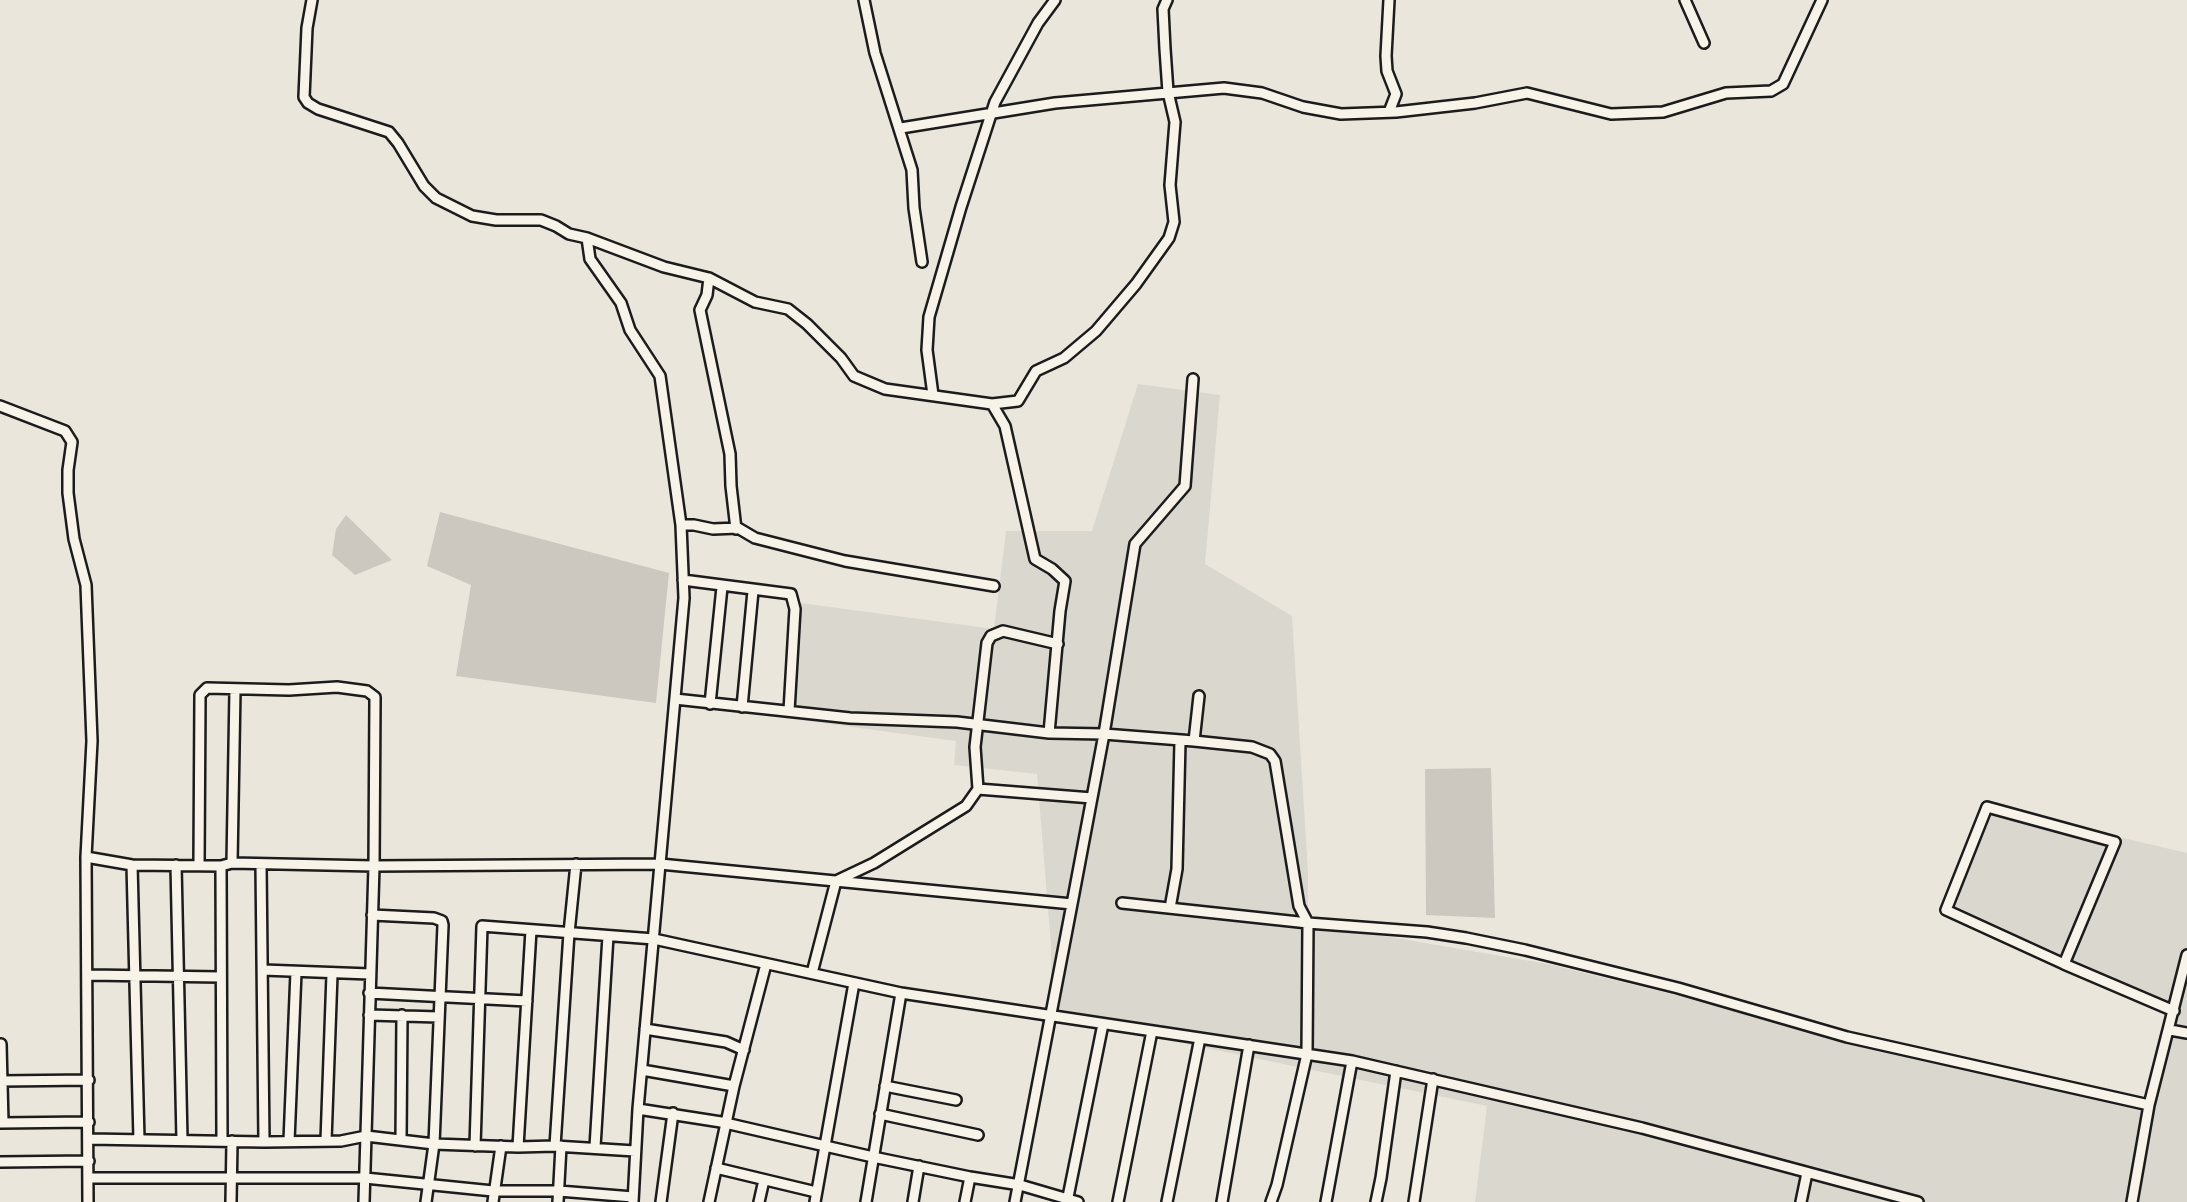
<!DOCTYPE html>
<html>
<head>
<meta charset="utf-8">
<style>
	body { margin:0 }
	canvas { display:block; background:#eae6dc }
</style>
</head>
<body>
<canvas width="2187" height="1202"></canvas>
<script>
const context = document.querySelector('canvas').getContext('2d');
context.lineJoin = 'round';
function fill(path, color) {
  context.fillStyle = color;
  context.fill(path, 'evenodd');
}
function poly(rows) {
  const path = new Path2D();
  for (const r of rows) {
    path.moveTo(r[0], r[1]);
    for (let i = 2; i < r.length; i += 2) path.lineTo(r[i], r[i + 1]);
  }
  return path;
}
function strokePath(path, color, width, dash) {
  context.strokeStyle = color;
  context.lineWidth = width;
  context.lineCap = dash ? 'butt' : 'round';
  context.setLineDash(dash || []);
  context.stroke(path);
}
const built = poly([
	[1138,384,1220,395,1205,564,1292,616,1308,872,1308,923,1548,964,1847,1037,2149,1105,2174,1011,1946,910,1987,806,2187,853,2187,1202,1475,1202,1487,1106,1051,1016,1051,945,1037,774,954,765,956,741,785,718,793,602,994,629,1006,531,1092,531]
]);
const green = poly([
	[440,512,669,573,656,703,456,676,471,585,427,566],
	[346,515,392,560,355,575,332,555,336,529],
	[1491,768,1495,918,1426,915,1425,769]
]);
const minor = poly([
	[312,0,307,28,304,97,308,103,318,109,389,132,398,143,424,186,436,198,472,216,496,220,541,220,556,226,569,234,587,238,664,267,709,278,755,302,788,309,807,324,841,358,854,376,885,389,992,404,1018,401,1036,371,1064,358,1096,331,1136,284,1169,238,1174,222,1170,185,1175,122,1168,92,1165,49,1163,9,1167,0],
	[864,0,875,53,912,170,914,208,922,262],
	[1389,0,1386,56,1387,71,1396,94,1389,112],
	[1685,0,1704,43],
	[901,128,1055,103,1224,88,1262,93,1303,107,1341,114,1396,112,1475,103,1527,93,1611,114,1663,112,1726,93,1771,91,1783,84,1822,0],
	[709,278,707,295,700,310,730,454,731,486,736,529],
	[933,395,927,350,929,317,961,207,995,102,1038,23,1055,0],
	[992,404,1005,426,1035,559,1052,569,1065,581,1060,611,1049,733],
	[0,406,65,431,72,442,68,470,68,493,74,539,86,585,92,741,86,857,88,1202],
	[681,525,694,525,713,529,738,528,755,538,845,561,994,586],
	[683,580,791,594,795,609,789,711],
	[1058,644,1003,631,991,636,987,643,975,747,978,789,1092,798],
	[675,699,850,718,957,722,1049,733,1104,734,1194,741,1252,747,1270,754,1275,761,1299,906,1308,923,1307,1054,1277,1185,1271,1202],
	[710,704,722,587],
	[742,707,753,591],
	[1194,741,1199,696],
	[86,857,132,865,221,866,232,863,374,866,660,864,684,598,681,525,660,376,630,330,621,303,590,259,587,238],
	[232,863,235,690],
	[132,865,139,1140],
	[176,865,182,1140],
	[199,865,200,695,207,688,289,690,337,687,367,691,375,697,374,866,364,1202],
	[261,865,264,1142],
	[221,866,222,1141],
	[1122,903,1308,923,1427,932,1466,938,1525,950,1678,988,1847,1037,2149,1105],
	[1170,908,1177,869,1180,741],
	[372,915,434,918,442,921,443,925,434,1144,426,1202],
	[2064,964,2115,842,1987,807,1946,910,2064,964,2174,1011],
	[263,970,370,974],
	[812,973,836,881,874,863,966,806,978,789],
	[89,975,220,977],
	[369,993,527,1001],
	[369,1015,439,1017],
	[645,1029,726,1042,744,1050],
	[2170,1030,2187,1033],
	[1,1044,3,1123],
	[642,1070,734,1086],
	[0,1081,89,1080],
	[885,1086,956,1100],
	[638,1109,721,1122,873,1157,970,1177,1020,1185,1078,1202],
	[880,1114,978,1135],
	[0,1123,89,1122],
	[89,1139,264,1142,341,1141,366,1136,434,1144,518,1147,555,1146,635,1151],
	[401,1140,402,1015],
	[289,1141,296,972],
	[326,1141,332,974],
	[475,1146,482,926,654,939,901,993,1352,1061,1642,1128,1918,1202],
	[555,1146,569,933,576,864],
	[518,1147,531,930],
	[595,1147,608,936],
	[0,1162,89,1161],
	[716,1168,816,1192],
	[90,1178,365,1178,493,1191,559,1191,633,1197],
	[231,1202,232,1141],
	[493,1202,501,1146],
	[558,1202,561,1146],
	[633,1202,638,1109,660,864,1072,904,1104,734,1135,544,1185,486,1193,379],
	[661,1202,673,1113],
	[709,1202,734,1086,766,964],
	[759,1202,764,1180],
	[815,1202,854,983],
	[866,1202,901,993],
	[913,1202,919,1166],
	[965,1202,970,1177],
	[1015,1202,1072,904],
	[1067,1202,1103,1024],
	[1118,1202,1152,1031],
	[1167,1202,1200,1038],
	[1222,1202,1249,1045],
	[1326,1202,1352,1061],
	[1376,1202,1381,1178,1396,1071],
	[1414,1202,1433,1079],
	[1801,1202,1807,1173],
	[2132,1202,2149,1105,2187,955]
]);
fill(built, '#dad7ce');
fill(green, '#ccc8c0');
strokePath(minor, '#1c1c1c', 14);
strokePath(minor, '#f7f3e8', 9);
</script>
</body>
</html>
